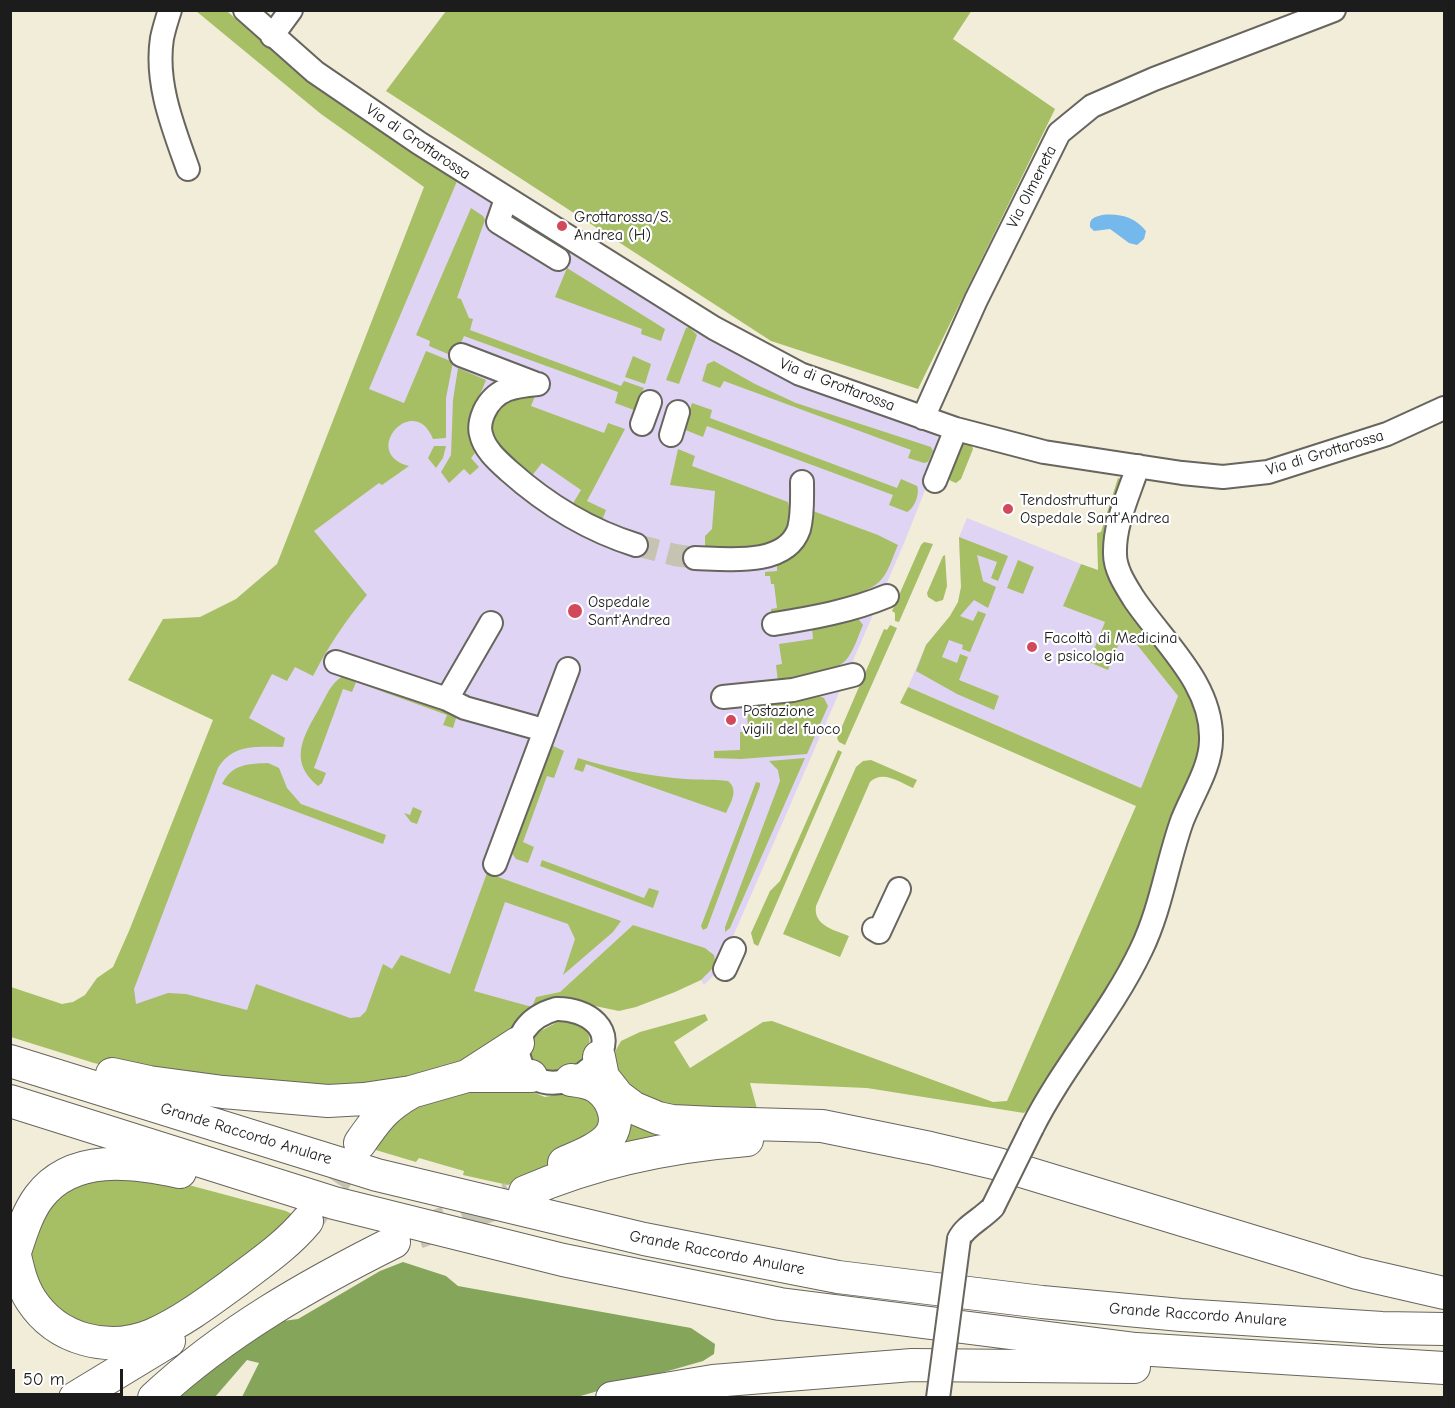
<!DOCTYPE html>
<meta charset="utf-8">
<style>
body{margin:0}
#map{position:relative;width:1455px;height:1408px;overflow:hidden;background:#f1edd9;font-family:"Comic Neue",sans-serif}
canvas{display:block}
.frame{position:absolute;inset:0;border:12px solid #1c1c1c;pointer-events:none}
.scale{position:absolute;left:12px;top:1369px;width:111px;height:27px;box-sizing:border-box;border:3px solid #1c1c1c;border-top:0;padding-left:8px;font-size:18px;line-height:21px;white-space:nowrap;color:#1c1c1c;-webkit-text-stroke:4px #fff;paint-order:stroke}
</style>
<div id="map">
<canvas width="1455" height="1408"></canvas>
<div class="frame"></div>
<div class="scale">50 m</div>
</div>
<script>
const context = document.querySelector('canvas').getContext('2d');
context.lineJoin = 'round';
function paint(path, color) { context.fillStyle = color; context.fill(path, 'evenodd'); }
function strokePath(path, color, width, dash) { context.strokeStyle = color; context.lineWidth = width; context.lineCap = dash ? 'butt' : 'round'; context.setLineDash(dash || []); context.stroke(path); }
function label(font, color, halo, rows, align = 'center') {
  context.font = font + ' "Comic Neue",sans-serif'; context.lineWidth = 4.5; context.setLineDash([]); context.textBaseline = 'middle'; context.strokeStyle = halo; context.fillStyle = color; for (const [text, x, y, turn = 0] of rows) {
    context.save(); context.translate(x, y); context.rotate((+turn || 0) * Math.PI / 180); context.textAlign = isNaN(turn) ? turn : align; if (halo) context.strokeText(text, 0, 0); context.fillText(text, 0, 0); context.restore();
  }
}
const built = new Path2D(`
 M458,179l309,190 30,15 139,46 4,22 -35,89 -187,430 -14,14 -3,-5 12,-12 2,-8 -5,-9 -77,-26 -73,67 -24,5 -4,10 -96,52 -337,-40z
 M967,518l114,46 -17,41 41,17 18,12 7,2 48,60 -37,92 -233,-101 18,-42 24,-29 8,-14 3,-15 -2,-50z`);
const green = new Path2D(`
 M972,10l-19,29 102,70 -137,280 -147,-48 -385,-250 60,-80z
 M196,11h31c70,65 151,115 231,168l-89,210 35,14 22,-52 27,11 -7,36v40l-13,1c-19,-48 -74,14 -24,27l-27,19 -3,-2 -65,48 53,64c-22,26 -39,52 -54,81l-18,-9 -8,14 -15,-7 -23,44 36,20 -2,9c-25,0 -50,-4 -65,21l-84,221 2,15 32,-11 18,1 61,16 9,-26 94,34 10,-1 6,-6 17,-47 9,5 9,-14 49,19 37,-101 134,48 -8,11 -50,43 12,-36 -7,-15 -63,-22 -31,89 58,16 4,-10 24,-5 73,-67 72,23 9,7 1,5 -2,8 -12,12 -26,12 -39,15 -17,4 -24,-5 -27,-8 -20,4 -38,33 -35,25 -115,31 -229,-20 -37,-8 -83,-26v-50l51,17 11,-2 12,-7 12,-17 16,-11 16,-36 84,-211 -85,-40 35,-61 37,-2 36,-18 41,-35 147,-377 -103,-73z
 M471,208l12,8 2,4 -28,78 4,1 8,19 4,1 -3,11 151,56 3,-5 20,7 -10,22 -19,-7 3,-11 -154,-56 -9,21 -26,-11 1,-5 -14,-6z
 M567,268l98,61 -4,12 -20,-7 1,-5 -87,-32z
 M689,327l8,8 -18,49 -13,-4 20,-52z
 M633,356l18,8 -6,20 -20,-7z
 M714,361l41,23 41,19 135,44 2,4 -5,11 -4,1 -16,-5 3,-8 -187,-69 -4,7 -18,-7 5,-17z
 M458,368l28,12c-11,31 -28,36 -11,73l-4,5 8,9 -9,8 -6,-6 -15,14 -8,-11 10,-17 2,-55z
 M526,394l9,2 -4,10 73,27 4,-10 17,6 -38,72 19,9 -5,13 -29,-18 9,-15 -39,-27 -11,14 -37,-34 -4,-22 12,-20z
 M692,403l20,7 -2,8 187,70 4,-9 16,7c3,7 -2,22 -10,26l-18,-7 4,-10 -186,-69 -4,11 -20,-8z
 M962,442l10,4 1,3 -12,30 -5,4 -5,-2 -3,-3z
 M434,446h12l-3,12 -7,10 -8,-10z
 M678,449l17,7 -3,10 96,36c13,51 -50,47 -83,45v-11l7,-7 3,-38 -45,-6z
 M1118,478l4,1 -14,74 77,119 22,77 -72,202 -92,143 -19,19 -157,-25 -117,-5 9,33 -92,-6 -50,-28 -5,-25 9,-16 19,-9 65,-18 3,6 -34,22 16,26 73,-46 9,-1 221,81 14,-1 129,-295 -236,-103 8,-16 233,101 37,-92 -48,-60 -7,-2 -15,36 -19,-8 16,-40 -42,-16 18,-42 17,6 -1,-37 4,-1z
 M813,511l65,24 20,10c-5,11 -10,29 -19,37 -17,17 -84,27 -108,32v-5l6,-1 -3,-24h-3l-1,-8h-5v-4l12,-1v-7c26,-9 27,-30 36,-53z
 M959,537l49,19 -10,25 -7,-3 6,-16 -20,-7 6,26 13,6 -8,21 -14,-8 -14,16 13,5 5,-10 8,3 -16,38 -8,-3 1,-4 -14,-5 -7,17 15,6 3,-9 8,3 -9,23 40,16 -5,14 -37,-16 -41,-23 10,-26 24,-29 8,-14 3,-15z
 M924,542l9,2 -34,78 -4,-1v-8l-3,-2 29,-66z
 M945,555l2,31 -4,14 -7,2 -8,-5 -1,-4 16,-37z
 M1018,560l16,7 -11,27 -16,-6z
 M857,617l6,8c-5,11 -9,26 -17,35 -13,14 -49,18 -68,22l-2,-17 6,-1 -3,-20 34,-5 -1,-11z
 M890,625l7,3 -52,117 -6,-3 -2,-4 47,-109 3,1z
 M346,675l111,40 -4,13 -10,-3 4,-10 -91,-33 -4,10 -9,-3 -29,79 12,5 -4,10 -4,3c-31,-25 -14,-51 2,-79 7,-12 12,-27 26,-32z
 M818,696l6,2 4,8 -21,48 -66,5 -27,-1v-7l26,-1v-18h8l-1,-25 33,-3z
 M549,744l15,7 -10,27 -7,-2 -24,66 11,5 -6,16 -12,-4 -5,-7z
 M838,750l4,2 -84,194 -4,-2 -3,-11 19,-42 10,-10z
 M578,758c35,11 71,18 107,21 14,1 29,0 43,2 11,9 3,21 -2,32l-140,-49 -3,8 -9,-3z
 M805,758l-75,170 -5,4v-5l55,-146 -2,-11 -9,-9z
 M871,760l46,20 -4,8c-14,-6 -30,-18 -43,-6l-54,124c-3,20 19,24 33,30l-9,21 -57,-23 73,-167 7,-6z
 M268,763l11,5 8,20 14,16 85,31 -3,9 -161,-60c10,-20 25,-20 46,-21z
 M756,782l4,1v3l-53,142 -4,2 -2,-4z
 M413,807l9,4 -5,13 -6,-2 -7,-9 6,2z
 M542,860l102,38 5,-10 10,3 -6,17 -113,-42z
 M563,1019c4,1 11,1 14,3 15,6 16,26 6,37 -6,7 -17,11 -25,15l-24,-7 -7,-20 8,-13z
 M512,1084l33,13 30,-6 34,18 -16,33 -85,43 -45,-10 1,-4 -45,-13 -3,4 -47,-14 38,-38 59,-20z
 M622,1117l79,15 -92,16z
 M140,1172l146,39 6,3 -16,22 -104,74 -37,17 -27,4 -35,-9 -31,-28 -13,-32 5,-39 42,-44z`);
const forest = new Path2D(`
 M403,1262l43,14 12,10 233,42 24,16 -1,10 -11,7 -126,36h-335l17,-34 -12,-3 -32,37 -43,1 104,-76 22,-3 82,-48z`);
const water = new Path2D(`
 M1102,215c17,-2 33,2 44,16l-2,8 -7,6 -8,-2 -19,-14 -16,2 -4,-4c-1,-9 5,-10 12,-12z`);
const minorTunnel = new Path2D(`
 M636,545l39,10 20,3`);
const highwayTunnel = new Path2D(`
 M307,1221l52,-77
 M417,1233l94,-35`);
const minor = new Path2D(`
 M170,10c-3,9 -6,19 -8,28 -7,45 11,89 26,131
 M245,10l70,62 104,71 295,185 86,46 156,55 88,23 138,21 41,4 45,-5 119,-38 57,-26
 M272,36l19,-26
 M506,199l-8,23 60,37
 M461,355l73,28
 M538,384c-23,2 -43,4 -54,28 -3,7 -5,15 -3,22 3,15 17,27 28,37 37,33 79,59 127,74
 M923,418l53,-118 83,-167 33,-27 62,-27 180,-69
 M642,424l8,-22
 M671,435l7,-23
 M935,481l21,-52
 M695,558c32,1 91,9 104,-29 4,-15 3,-32 3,-47
 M774,624c38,-6 77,-13 113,-28
 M336,662l111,37 18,9 68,19
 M723,697l70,-7 60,-15
 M447,699l44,-76
 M495,864l73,-195
 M874,929l5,3 20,-43
 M725,969l9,-20
 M556,1009c30,-1 64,21 39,54 -6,8 -16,14 -26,17 -55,17 -74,-54 -13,-71z
 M1032,1128c31,-62 79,-115 109,-178 20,-41 26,-87 41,-129 10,-26 29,-54 29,-81 2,-56 -48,-98 -77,-141 -8,-13 -19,-29 -19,-45 -1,-30 14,-60 23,-88
 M959,1239c6,-13 23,-20 34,-32`);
const highway = new Path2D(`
 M599,1057l4,20 15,19 16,12 24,10 14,3 42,2 108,3 108,22 68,16 359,109 87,20
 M10,1061l367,114 267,64 194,38 204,25 139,13 201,13 62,1
 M112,1074l37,8 74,10 105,9 36,-2 47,-7 56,-16h64
 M467,1076l51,-33
 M10,1101l324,102 229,57 217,44 356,45 308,19
 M360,1143c16,-23 25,-36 50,-50
 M564,1163c13,-6 30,-12 41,-22 18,-15 9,-41 -7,-53 -8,-6 -18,-7 -27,-8
 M525,1192c69,-30 147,-46 222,-52
 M10,1234c6,22 8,46 21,66 26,40 77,53 121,35 30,-13 59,-35 85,-54 25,-19 50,-36 70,-60
 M15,1252c6,-18 12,-39 24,-55 33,-44 94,-35 141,-25
 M75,1398l94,-57
 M154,1398c71,-66 154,-113 240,-156
 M612,1398l101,-17 199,-16 222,2`);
const minorBridge = new Path2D(`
 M993,1207l39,-79
 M938,1398l21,-159`);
const markers = [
 [562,226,6,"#d1495b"],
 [1008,509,6,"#d1495b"],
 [575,611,8,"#d1495b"],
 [1032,647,6,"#d1495b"],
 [731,720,6,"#d1495b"]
];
const streetNames = [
 ["Via di Grottarossa",418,142,34],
 ["Via Olmeneta",1032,187,-63],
 ["Via di Grottarossa",837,385,21],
 ["Via di Grottarossa",1325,453,-17],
 ["Grande Raccordo Anulare",246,1134,17],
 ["Grande Raccordo Anulare",717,1253,11],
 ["Grande Raccordo Anulare",1198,1315,4]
];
const poiNames = [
 ["Grottarossa/S.",574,217],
 ["Andrea (H)",574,235],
 ["Tendostruttura",1020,500],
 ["Ospedale Sant'Andrea",1020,518],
 ["Ospedale",588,602],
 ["Sant'Andrea",588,620],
 ["Facoltà di Medicina",1044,638],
 ["e psicologia",1044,656],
 ["Postazione",743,711],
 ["vigili del fuoco",743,729]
];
paint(built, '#e0d4f4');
paint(green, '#a6be64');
paint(forest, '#84a55a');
paint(water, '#75b8eb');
strokePath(minorTunnel, '#c6c3b3', 22, [22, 11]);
strokePath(highwayTunnel, '#c6c3b3', 32, [32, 16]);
strokePath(minor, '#67655e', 26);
strokePath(highway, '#67655e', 34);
strokePath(minor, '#fff', 22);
strokePath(highway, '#fff', 32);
strokePath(minorBridge, '#67655e', 26, []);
strokePath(minorBridge, '#fff', 22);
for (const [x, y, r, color] of markers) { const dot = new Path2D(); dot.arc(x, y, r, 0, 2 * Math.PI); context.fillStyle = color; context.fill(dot); strokePath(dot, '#fff', 2); }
label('16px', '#1c1c1c', '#fff', streetNames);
label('16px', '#1c1c1c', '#fff', poiNames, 'left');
</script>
